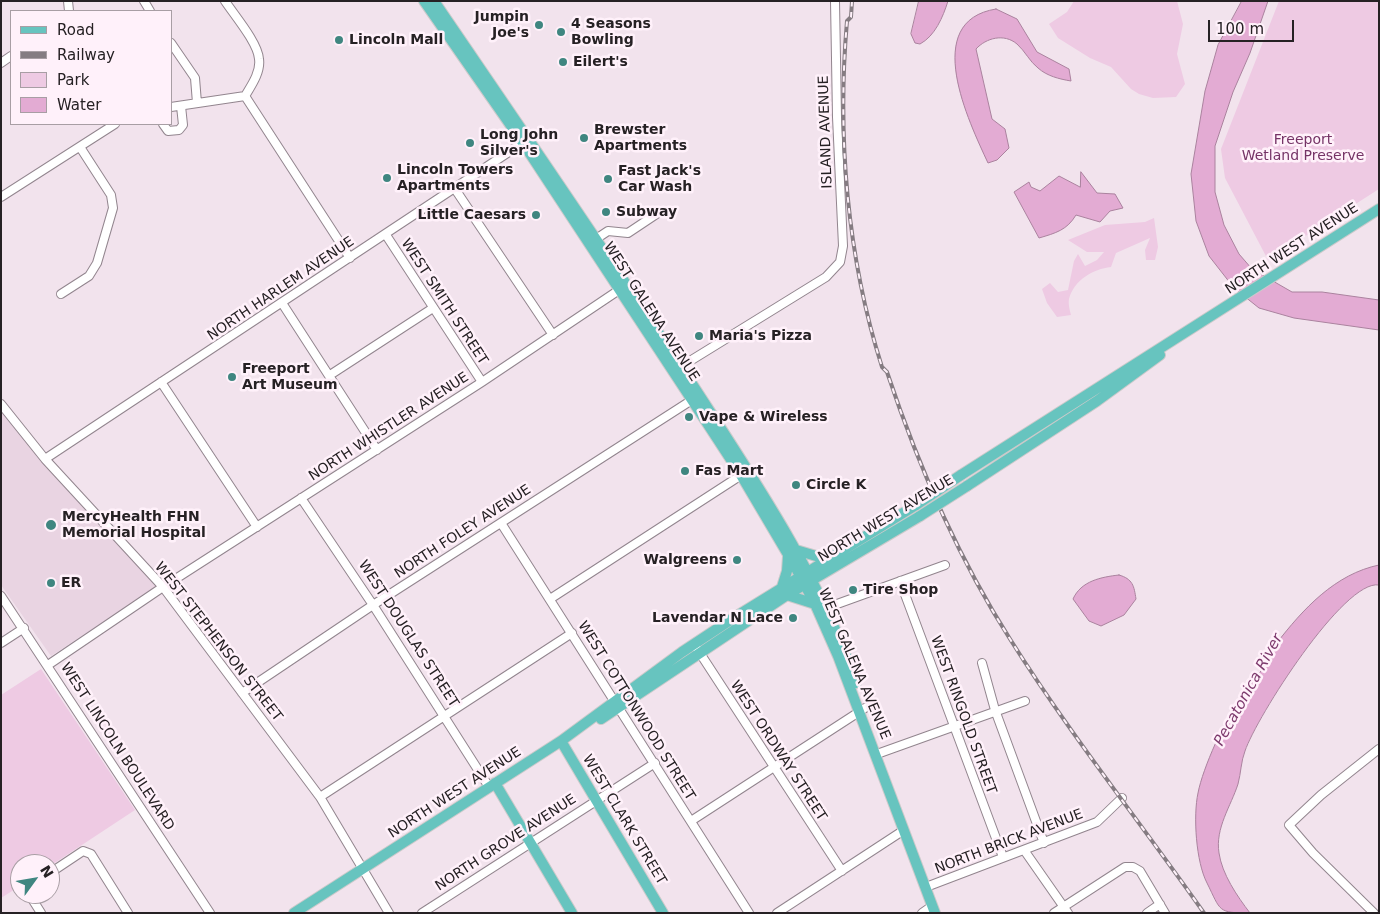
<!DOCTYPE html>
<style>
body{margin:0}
#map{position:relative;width:1380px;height:914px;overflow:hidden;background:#f2e3ed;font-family:"DejaVu Sans",sans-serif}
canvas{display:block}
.frame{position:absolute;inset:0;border:2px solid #262124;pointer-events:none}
.legend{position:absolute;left:10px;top:10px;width:162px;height:115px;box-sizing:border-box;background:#fff1fa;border:1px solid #a89ea4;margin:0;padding:6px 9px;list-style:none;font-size:15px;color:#262124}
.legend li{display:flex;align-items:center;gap:10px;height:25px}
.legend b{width:25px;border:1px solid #a89ea4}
.north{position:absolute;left:10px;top:854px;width:50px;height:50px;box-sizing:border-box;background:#fff1fa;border:1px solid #a89ea4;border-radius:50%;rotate:58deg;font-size:14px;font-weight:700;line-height:20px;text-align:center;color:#262124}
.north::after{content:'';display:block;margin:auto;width:18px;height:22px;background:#3f8680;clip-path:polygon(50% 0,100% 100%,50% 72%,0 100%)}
.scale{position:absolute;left:1208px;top:20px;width:86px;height:22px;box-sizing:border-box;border:2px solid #262124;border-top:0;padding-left:6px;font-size:15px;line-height:18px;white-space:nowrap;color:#262124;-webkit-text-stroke:4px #fff1fa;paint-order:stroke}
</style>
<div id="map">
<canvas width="1380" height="914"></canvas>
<div class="frame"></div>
<ul class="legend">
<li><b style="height:6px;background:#67c4bf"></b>Road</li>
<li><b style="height:6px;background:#857c82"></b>Railway</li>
<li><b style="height:14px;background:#eecae3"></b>Park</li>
<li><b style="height:14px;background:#e3abd3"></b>Water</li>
</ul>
<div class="north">N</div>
<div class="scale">100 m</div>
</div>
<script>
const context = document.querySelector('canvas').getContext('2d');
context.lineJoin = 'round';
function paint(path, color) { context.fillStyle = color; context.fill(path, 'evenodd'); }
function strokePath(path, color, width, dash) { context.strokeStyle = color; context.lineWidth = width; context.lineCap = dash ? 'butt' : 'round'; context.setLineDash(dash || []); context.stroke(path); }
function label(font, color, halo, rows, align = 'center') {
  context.font = font + ' "DejaVu Sans",sans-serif'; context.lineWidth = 5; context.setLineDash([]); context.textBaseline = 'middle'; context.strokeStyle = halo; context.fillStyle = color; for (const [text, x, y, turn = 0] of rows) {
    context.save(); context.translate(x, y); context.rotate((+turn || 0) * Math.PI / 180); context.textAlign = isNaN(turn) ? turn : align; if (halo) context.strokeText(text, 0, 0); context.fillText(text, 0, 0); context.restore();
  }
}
const built = new Path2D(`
 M1,411l44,54 113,121 -107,70 -50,-71z`);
const green = new Path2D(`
 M1074,1h103l6,23 -6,30 8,30 -9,13 -23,1 -14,-4 -8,-5 -20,-22 -21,-9 -32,-20 -9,-14 18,-12z
 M1279,1h100v188l-111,71 -43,-82 -4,-29z
 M1154,218l4,29 -3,13h-9l-1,-10 5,-12 -34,15 -5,14c-18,2 -37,13 -42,32 -1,5 1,12 2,16l-14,2 -10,-14 -5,-14 8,-6 8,9 10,-2 6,-29 4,-7 7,12 12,-6 7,-8h-17l-19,-12 37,-15 40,-3z
 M41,669l94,141 -85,56v-2h-30v22l-19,12v-203z`);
const water = new Path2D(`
 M919,1h29c-5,16 -13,35 -28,43l-5,-1 -4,-9z
 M1242,1h26l-18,52 -17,39 -18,54v46l9,33 15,29 13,15 40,23h30l57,8v30l-85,-12 -35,-10 -25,-20 -25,-32 -13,-35 -5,-47 14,-83 13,-46z
 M996,9l21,10 20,33 32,17 2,12c-12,-2 -24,-5 -33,-13 -8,-6 -13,-17 -21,-24 -13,-11 -31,-6 -41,5l16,70 13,10 4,19 -12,12 -9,3c-19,-41 -68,-142 8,-154z
 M1081,172l16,21 18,1 8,14 -13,3 -10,11 -24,-7c-9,15 -20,18 -37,23l-25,-46 15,-10 2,5 9,4 19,-15 21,11z
 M1379,565v20c-35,-6 -123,133 -134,166 -4,10 -4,22 -7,33 -7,22 -23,44 -19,69 3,21 18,43 31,60 -33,0 -29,-2 -43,-30 -11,-21 -14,-67 -9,-90 5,-26 27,-73 42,-96 5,-8 12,-13 17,-20 8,-11 12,-23 19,-33 27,-35 59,-70 103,-79z
 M1119,575c14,4 15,11 17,24l-12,16 -23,11 -12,-5 -16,-22c8,-18 28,-22 46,-24z`);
const minor = new Path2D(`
 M68,1l1,10
 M144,1l6,10
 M225,1c10,15 33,42 34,58 2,13 -8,27 -14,37l105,162
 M171,43l24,35 2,25
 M1,63l10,-7
 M171,107l74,-11
 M163,124l5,7 11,-1 4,-5 -2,-19
 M455,189l98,146
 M1,197l114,-73
 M386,235l96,147
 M596,239l12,-8 20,2 33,-22
 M61,294l28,-18 8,-13 16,-55 -2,-13 -31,-48
 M282,303l95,147
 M677,369l149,-92 14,-15 3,-16 -6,-129 -2,-116
 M330,375l103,-67
 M161,382l96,145
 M1,404l44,55 118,128 157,210 69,116
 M45,459l482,-319
 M301,498l72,107 116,182
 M501,523l248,390
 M900,581l103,276
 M1,596l209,317
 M550,599l196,-127
 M826,608l119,-43
 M1,643l23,-15
 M694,644l148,227
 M982,663l13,47 49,133
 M48,665l115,-78 319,-205 140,-94
 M242,693l131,-88 322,-207
 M877,754l148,-53
 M320,797l252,-164
 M691,821l174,-113
 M1024,850l44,63
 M50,873l33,-22 8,3 37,59
 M926,887l171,-65 25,-24
 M29,894l12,19
 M422,913l233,-150
 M777,913l127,-83
 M922,913l10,-7
 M1054,913l71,-46h8l7,4 25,42
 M1147,913l13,-9
 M1374,913l-61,-60 -24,-28 32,-30 58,-46`);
const major = new Path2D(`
 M424,1l99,142 169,257 49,75 52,88 22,41 23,52 97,257
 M434,1c88,129 177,258 262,389 61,94 124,187 160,293
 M961,475c139,-90 279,-176 418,-266
 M967,486l130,-85 63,-46
 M796,550l20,6h17
 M782,587l5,-16 1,-15
 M787,595l28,9
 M601,719l186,-124 133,-79
 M561,741l102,172
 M495,783l77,130
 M294,913l267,-172 121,-89 53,-35 181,-112`);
const rail = new Path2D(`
 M852,1l-1,16 -4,4c-10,115 0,236 35,346l5,5c31,93 70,184 123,267 59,94 130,183 194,274`);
const majorBridge = new Path2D(`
 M916,505l45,-30
 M920,516l47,-30`);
const markers = [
 [539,25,5,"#3f8680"],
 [561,32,5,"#3f8680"],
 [339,40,5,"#3f8680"],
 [563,62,5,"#3f8680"],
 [584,138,5,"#3f8680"],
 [470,143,5,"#3f8680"],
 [387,178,5,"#3f8680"],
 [608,179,5,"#3f8680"],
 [606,212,5,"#3f8680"],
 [536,215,5,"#3f8680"],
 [699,336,5,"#3f8680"],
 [232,377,5,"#3f8680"],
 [689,417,5,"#3f8680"],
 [685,471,5,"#3f8680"],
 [796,485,5,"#3f8680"],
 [51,525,6,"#3f8680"],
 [737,560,5,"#3f8680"],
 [51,583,5,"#3f8680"],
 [853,590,5,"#3f8680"],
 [793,618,5,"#3f8680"]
];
const poiNames = [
 ["Jumpin",529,17,"right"],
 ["Joe's",529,33,"right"],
 ["4 Seasons",571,24],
 ["Bowling",571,40],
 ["Lincoln Mall",349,40],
 ["Eilert's",573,62],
 ["Brewster",594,130],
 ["Apartments",594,146],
 ["Long John",480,135],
 ["Silver's",480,151],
 ["Lincoln Towers",397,170],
 ["Apartments",397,186],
 ["Fast Jack's",618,171],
 ["Car Wash",618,187],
 ["Subway",616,212],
 ["Little Caesars",526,215,"right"],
 ["Maria's Pizza",709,336],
 ["Freeport",242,369],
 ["Art Museum",242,385],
 ["Vape & Wireless",699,417],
 ["Fas Mart",695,471],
 ["Circle K",806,485],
 ["MercyHealth FHN",62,517],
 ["Memorial Hospital",62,533],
 ["Walgreens",727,560,"right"],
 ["ER",61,583],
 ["Tire Shop",863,590],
 ["Lavendar N Lace",783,618,"right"]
];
const streetNames = [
 ["ISLAND AVENUE",826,132,-92],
 ["NORTH WEST AVENUE",1292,249,-33],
 ["NORTH HARLEM AVENUE",281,289,-34],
 ["WEST SMITH STREET",444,302,57],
 ["WEST GALENA AVENUE",651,312,57],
 ["NORTH WHISTLER AVENUE",389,427,-33],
 ["NORTH WEST AVENUE",886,519,-31],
 ["NORTH FOLEY AVENUE",463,532,-33],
 ["WEST DOUGLAS STREET",408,634,57],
 ["WEST STEPHENSON STREET",218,642,52],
 ["WEST GALENA AVENUE",854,664,67],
 ["WEST COTTONWOOD STREET",636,711,58],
 ["WEST RINGOLD STREET",963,715,70],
 ["WEST LINCOLN BOULEVARD",117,747,57],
 ["WEST ORDWAY STREET",778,751,57],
 ["NORTH WEST AVENUE",455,793,-33],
 ["WEST CLARK STREET",624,820,59],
 ["NORTH BRICK AVENUE",1009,842,-21],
 ["NORTH GROVE AVENUE",506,843,-33]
];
const parkNames = [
 ["Freeport",1303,140],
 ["Wetland Preserve",1303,156]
];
const waterNames = [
 ["Pecatonica River",1249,690,-61]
];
paint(built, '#e9d4e2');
paint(green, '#eecae3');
paint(water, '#e3abd3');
strokePath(water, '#aa829e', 1);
strokePath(minor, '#92858e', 10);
strokePath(major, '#cbcaca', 12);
strokePath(minor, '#fff', 8);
strokePath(major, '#67c4bf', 10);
strokePath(rail, '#857c82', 4);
strokePath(rail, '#fff1fa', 2, [5.5]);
strokePath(majorBridge, '#cbcaca', 12, []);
strokePath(majorBridge, '#67c4bf', 10);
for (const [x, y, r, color] of markers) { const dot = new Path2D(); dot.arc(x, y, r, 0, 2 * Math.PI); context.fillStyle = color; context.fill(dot); strokePath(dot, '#fff1fa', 2); }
label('bold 14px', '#262124', '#fff1fa', poiNames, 'left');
label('14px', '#262124', '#fff1fa', streetNames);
label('14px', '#753366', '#fff1fa', parkNames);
label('italic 15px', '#7d3a6d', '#fff1fa', waterNames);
</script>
